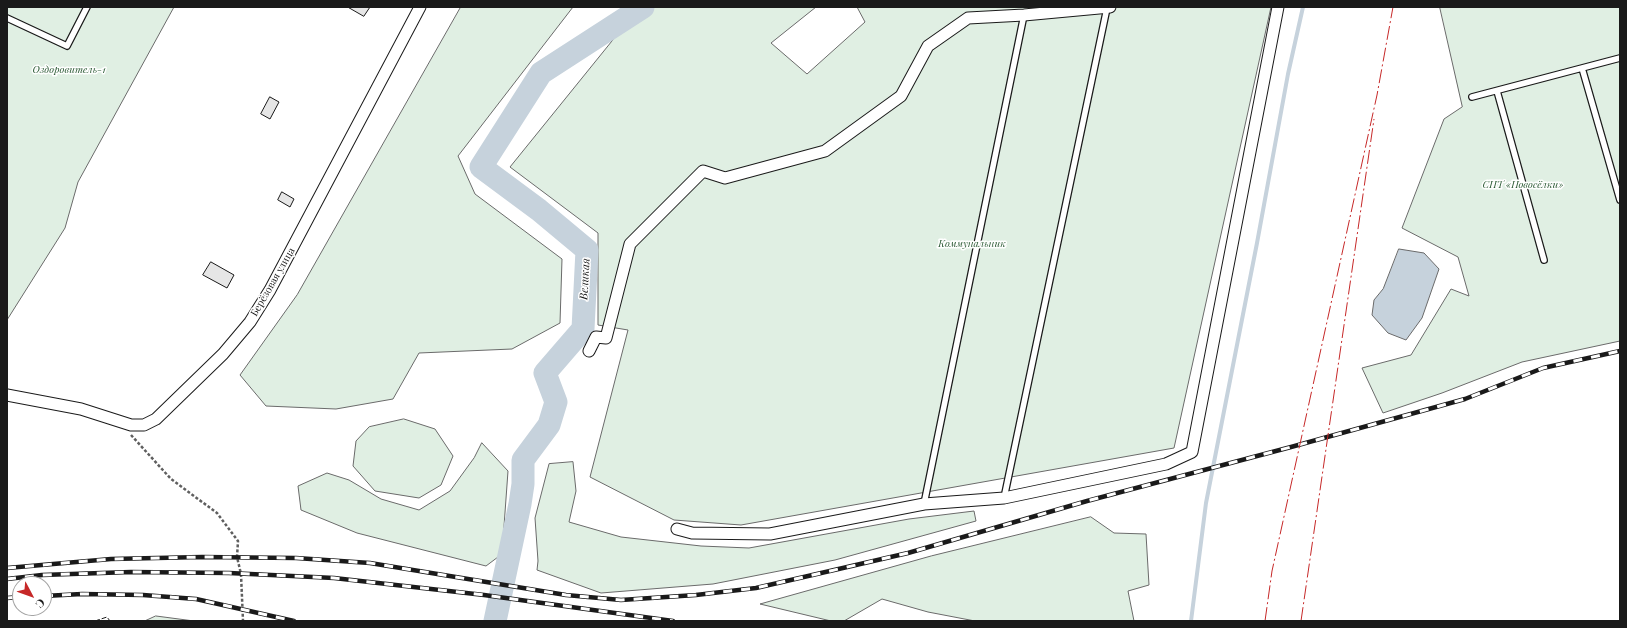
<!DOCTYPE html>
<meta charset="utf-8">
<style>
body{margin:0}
#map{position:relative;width:1627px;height:628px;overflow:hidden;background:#fff;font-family:"Playfair Display",serif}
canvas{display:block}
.frame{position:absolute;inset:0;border:8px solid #1a1a1a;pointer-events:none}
.north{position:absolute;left:12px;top:576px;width:40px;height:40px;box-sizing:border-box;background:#fff;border:1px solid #a3a3a3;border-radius:50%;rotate:131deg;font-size:11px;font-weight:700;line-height:16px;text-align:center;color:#1a1a1a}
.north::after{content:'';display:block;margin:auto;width:14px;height:18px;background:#c62828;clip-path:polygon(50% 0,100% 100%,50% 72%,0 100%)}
</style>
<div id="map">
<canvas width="1627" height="628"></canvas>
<div class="frame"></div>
<div class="north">С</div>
</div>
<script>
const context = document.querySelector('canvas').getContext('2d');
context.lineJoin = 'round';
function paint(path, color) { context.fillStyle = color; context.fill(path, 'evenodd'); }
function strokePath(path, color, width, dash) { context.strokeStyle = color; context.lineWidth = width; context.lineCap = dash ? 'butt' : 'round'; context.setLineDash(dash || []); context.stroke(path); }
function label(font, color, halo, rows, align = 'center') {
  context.font = font + ' "Playfair Display",serif'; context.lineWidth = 3; context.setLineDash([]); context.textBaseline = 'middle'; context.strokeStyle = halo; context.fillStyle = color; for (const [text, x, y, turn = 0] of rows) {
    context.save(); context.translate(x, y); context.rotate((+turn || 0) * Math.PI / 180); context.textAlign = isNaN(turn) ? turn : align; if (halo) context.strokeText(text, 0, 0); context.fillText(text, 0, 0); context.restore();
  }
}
const green = new Path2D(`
 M7,7h167l-96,175 -13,46 -58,92z
 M461,7h112l-115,149 17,38 87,65 -2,64 -48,26 -93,4 -26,46 -57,10 -70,-3 -26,-31 57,-80z
 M646,7h170l-45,36 36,31 58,-52 -8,-15h414l-97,441 -433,77 -67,-5 -84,-43 38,-147 -30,-5v-92l-88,-66 123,-152z
 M1440,7h180v334l-98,21 -80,31 -59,20 -21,-45 49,-13 40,-66 18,7 -11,-39 -56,-29 42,-109 18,-12z
 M404,419l31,10 18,27 -12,29 -22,13 -44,-7 -22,-25 3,-25 13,-14z
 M482,443l26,28 -6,83 -16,12 -129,-33 -56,-23 -3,-24 29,-13 22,7 32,19 38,11 31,-19 24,-33z
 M573,462l3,29 -7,31 52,15 80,9 48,2 160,-29 65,-8 2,10 -141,39 -122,24 -112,9 -64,-23 1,-9 -3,-43 14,-54z
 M1091,517l23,16 32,1 3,51 -21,6 6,30h-159l-47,-9 -46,-13 -38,22h-13l-71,-17 171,-48z
 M156,616l38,5h-49z`);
const water = new Path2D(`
 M1399,249l25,4 15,16 -17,49 -16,22 -18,-7 -16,-18 2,-15 9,-11z`);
const stream = new Path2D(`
 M1191,621l15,-118 51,-260 31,-169 15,-67`);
const river = new Path2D(`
 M495,621l25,-117 3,-20v-24l26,-35 7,-23 -11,-29 38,-44 4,-79 -48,-40 -58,-43 60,-94 102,-66`);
const building = new Path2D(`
 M348,7h22l-6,9z
 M270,97l9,5 -9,17 -9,-5z
 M282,192l12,7 -4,8 -12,-7z
 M211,262l23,13 -7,13 -24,-13z`);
const path = new Path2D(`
 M131,435l40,44 46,34 21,28 -1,16 4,17 2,47`);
const service = new Path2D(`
 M7,18l60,28 20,-39
 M1582,68l38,132
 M1497,91l47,169
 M1472,97l148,-39
 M1004,498l103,-490
 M924,504l100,-489`);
const minor = new Path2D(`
 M589,351l7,-14 10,1 24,-94 73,-73 22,7 100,-27 76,-55 27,-50 40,-28 56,-3 86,-8
 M7,395l74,14 50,16h13l12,-6 67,-65 27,-32 20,-32 150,-283
 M677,529l15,4 78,1 154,-30 80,-6 162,-34 26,-12 86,-445`);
const rail = new Path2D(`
 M7,568l104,-9 91,-2 94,1 74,5 196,32 55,5 75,-5 60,-7 152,-35 179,-52 204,-54 174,-48 78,-31 77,-17
 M7,579l35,-4 89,-3 98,1 105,5 150,17 189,26
 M44,596l38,-2 61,1 53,4 98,22
 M7,598l13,-1`);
const fence = new Path2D(`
 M95,621l12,-4 3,4`);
const power = new Path2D(`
 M1265,621l7,-50 105,-476 16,-88
 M1301,621l73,-502`);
const parkNames = [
 ["Оздоровитель-1",69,70],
 ["СНТ «Новосёлки»",1523,185],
 ["Коммунальник",972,244]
];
const streetNames = [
 ["Берёзовая улица",273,282,-60]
];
const waterNames = [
 ["Великая",585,279,-87]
];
paint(green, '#e0efe3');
strokePath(green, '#6a6a6a', 1);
paint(water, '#c6d2dc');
strokePath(water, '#6a6a6a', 1);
strokePath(stream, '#c6d2dc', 4);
strokePath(river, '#c6d2dc', 23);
paint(building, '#e6e6e6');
strokePath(building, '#1a1a1a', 1);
strokePath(service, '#1a1a1a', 8);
strokePath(minor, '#1a1a1a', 13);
strokePath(path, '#5f5f5f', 2.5, [3, 2]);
strokePath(service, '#fff', 5.5);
strokePath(minor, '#fff', 11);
strokePath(rail, '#1a1a1a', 4.5);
strokePath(rail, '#fff', 3, [9]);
strokePath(fence, '#1a1a1a', 1, [5, 2]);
strokePath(power, '#c62828', 1, [14, 3, 2, 3]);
label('italic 10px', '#2b5a34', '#fff', parkNames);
label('10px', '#1a1a1a', '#fff', streetNames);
label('italic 11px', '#1a1a1a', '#fff', waterNames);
</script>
